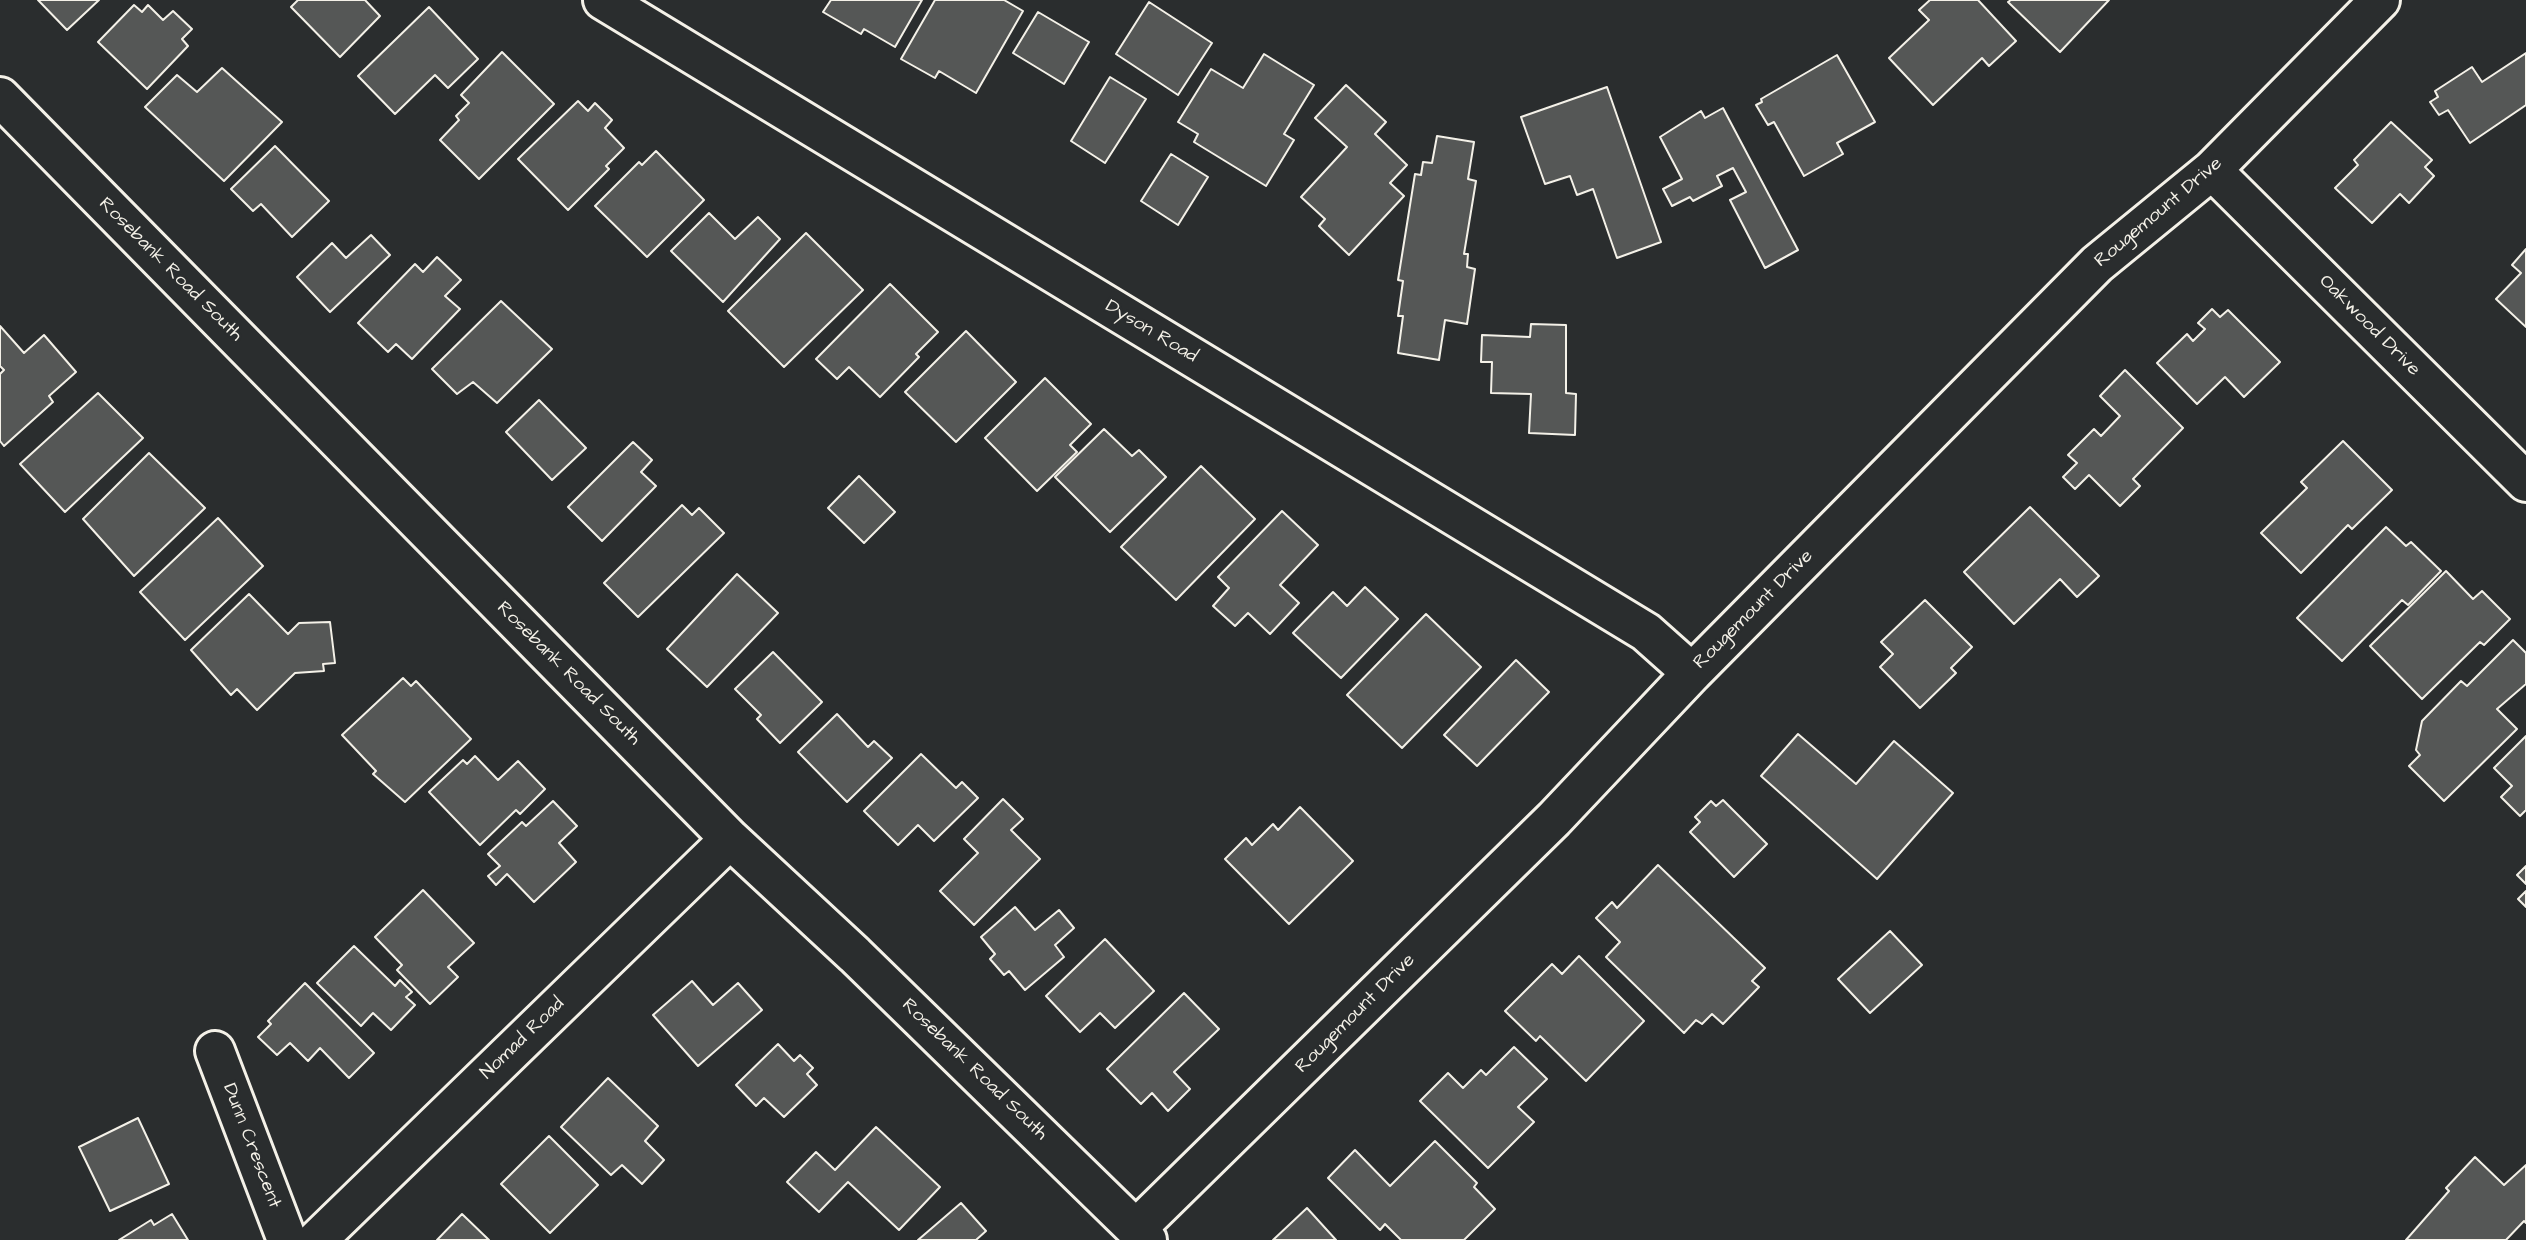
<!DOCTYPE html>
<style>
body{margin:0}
canvas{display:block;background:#2a2d2e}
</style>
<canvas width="2526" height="1240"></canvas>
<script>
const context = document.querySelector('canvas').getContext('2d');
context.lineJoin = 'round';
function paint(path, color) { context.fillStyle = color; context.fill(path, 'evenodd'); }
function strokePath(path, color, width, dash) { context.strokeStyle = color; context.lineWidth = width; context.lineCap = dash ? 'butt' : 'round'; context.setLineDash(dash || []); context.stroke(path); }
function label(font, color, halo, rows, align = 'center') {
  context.font = font + ' "Architects Daughter",sans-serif'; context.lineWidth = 5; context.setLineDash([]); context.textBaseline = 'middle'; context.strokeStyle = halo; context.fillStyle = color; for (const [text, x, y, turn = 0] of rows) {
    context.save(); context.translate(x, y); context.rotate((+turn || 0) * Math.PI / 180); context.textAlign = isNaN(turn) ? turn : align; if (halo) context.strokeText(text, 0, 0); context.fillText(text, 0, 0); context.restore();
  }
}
const building = new Path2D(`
 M38,0h61l-32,30z
 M298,0h67l15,16 -40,41 -49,-50z
 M831,0h91l-27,47 -31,-18 -3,5 -38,-22z
 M935,0h69l19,11 -47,82 -37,-22 -4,7 -34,-19z
 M1930,0h48l38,41 -27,25 -7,-8 -49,47 -44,-47 40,-38 -10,-10z
 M2011,0h98l-49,52 -52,-50z
 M1149,2l63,41 -34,52 -62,-41z
 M134,5l8,7 6,-7 15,15 10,-9 19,18 -10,10 6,7 -41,43 -49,-47z
 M429,7l49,52 -30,29 -13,-13 -40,39 -37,-38z
 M1038,12l51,30 -25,42 -51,-31z
 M502,52l52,52 -75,75 -39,-39 19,-20 -3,-4 13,-13 -8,-8z
 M2526,53v52l-56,38 -22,-33 -9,5 -9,-13 8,-5 -3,-6 37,-24 10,15z
 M1264,54l50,31 -30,49 10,6 -28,46 -72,-44 4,-8 -20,-12 33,-53 32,19z
 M1837,55l38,67 -38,21 6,11 -39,22 -30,-54 -6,3 -12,-20 6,-3 -1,-3z
 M222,68l60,54 -58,59 -79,-74 32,-32 20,17z
 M1110,77l36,22 -41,64 -34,-22z
 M1346,85l40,37 -11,12 32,31 -17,18 14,13 -55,59 -30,-29 6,-7 -24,-22 46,-50 -32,-29z
 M1607,87l54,155 -44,16 -24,-69 -16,6 -7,-19 -25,8 -24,-67z
 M578,101l10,10 7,-8 17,17 -7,8 19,20 -18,18 3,3 -41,41 -50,-51z
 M1723,108l75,142 -33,18 -35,-68 16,-8 -13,-24 -16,8 5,10 -29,15 -3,-4 -18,9 -9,-17 19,-10 -22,-42 41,-26 4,7z
 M2391,122l41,38 -7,7 9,9 -25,27 -9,-9 -28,29 -37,-35 23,-23 -4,-5z
 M1437,136l37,6 -6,37 8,2 -12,73h4l-1,13 8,2 -8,55 -22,-4 -6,40 -41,-7 5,-37h-5l5,-35 -5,-1 17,-106 6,1 2,-13 9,1z
 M275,146l54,55 -37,36 -31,-33 -8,7 -22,-22z
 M656,151l48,49 -57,57 -52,-51 44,-44 3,3z
 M1171,154l37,23 -30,48 -37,-24z
 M709,213l26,26 23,-22 22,22 -57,63 -52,-51z
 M806,233l57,57 -79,77 -56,-56z
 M371,235l19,20 -60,57 -33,-35 35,-34 14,15z
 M2526,249v78l-30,-28 25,-26 -9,-8z
 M437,257l24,23 -16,16 15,13 -48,50 -16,-15 -8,8 -30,-29 57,-59 8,8z
 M890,284l48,48 -22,22 3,3 -39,40 -31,-30 -12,12 -21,-20z
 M501,301l51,48 -55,54 -24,-21 -16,12 -25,-25z
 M2212,309l8,8 8,-7 52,52 -36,35 -19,-20 -28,27 -40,-41 30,-29 6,7 12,-12 -7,-6z
 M1531,324l35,1v68l10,1 -1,41 -46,-2 2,-39 -40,-1 1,-31h-11l1,-27 48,2z
 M0,326l24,27 20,-18 32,37 -27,24 4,6 -49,44 -4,-5v-67l4,-4 -4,-4z
 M966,331l50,51 -60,60 -51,-50z
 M2125,370l58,58 -50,51 7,7 -20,20 -31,-31 -14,14 -12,-12 14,-14 -9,-8 26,-26 7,7 19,-20 -20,-20z
 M1045,378l46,46 -21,21 7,7 -40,39 -52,-53z
 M98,393l45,45 -78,74 -45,-48z
 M539,400l47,48 -34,32 -46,-48z
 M1104,429l28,27 7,-6 27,27 -56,55 -55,-55z
 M2343,441l49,49 -40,39 -4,-4 -47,48 -40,-40 46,-45 -6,-6z
 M633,442l19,18 -11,12 15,14 -54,55 -34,-34z
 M149,453l56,55 -71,68 -51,-57z
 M1201,466l54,53 -79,81 -55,-53z
 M859,476l36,36 -31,31 -36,-35z
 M682,505l10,10 7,-7 25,25 -86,84 -34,-34z
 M2030,507l69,69 -22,21 -17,-18 -46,45 -50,-52z
 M1282,511l36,34 -38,40 19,18 -29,31 -22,-21 -13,13 -22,-20 16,-18 -11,-11z
 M218,518l45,48 -78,74 -45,-48z
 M2386,527l20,19 5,-4 30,29 -33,34 -6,-5 -60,61 -45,-43z
 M2446,571l27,28 9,-8 28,28 -26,26 -4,-3 -58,57 -52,-53z
 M737,574l41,39 -71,74 -40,-38z
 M1365,587l33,32 -57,59 -48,-45 40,-41 14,14z
 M249,594l39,40 11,-11 31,-1 5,41 -12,1 1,7 -29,2 -38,37 -20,-21 -6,6 -40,-45z
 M1925,600l47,47 -21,21 5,5 -36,35 -40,-41 13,-13 -12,-12z
 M1426,614l55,53 -79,81 -55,-53z
 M2513,640l13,13v31l-29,25 20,20 -73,72 -35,-35 11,-11 -4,-5 6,-29 39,-40 6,5z
 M773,652l49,50 -42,41 -23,-24 4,-4 -26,-26z
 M1516,660l33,32 -72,74 -33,-31z
 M403,678l8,8 5,-5 55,58 -66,63 -32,-28 3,-3 -34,-36z
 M837,714l31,33 6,-6 18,17 -45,44 -49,-50z
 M1798,734l58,50 38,-43 59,52 -76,86 -116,-103z
 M2526,736v74l-6,6 -19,-19 11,-11 -18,-18z
 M921,754l35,34 6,-6 16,16 -44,43 -16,-16 -20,20 -34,-34z
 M475,756l23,24 20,-19 27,28 -25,25 -4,-4 -36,35 -51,-53 34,-32 4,4z
 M1003,799l20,20 -12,11 29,29 -66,66 -34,-34 38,-38 -14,-14z
 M1723,800l44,44 -33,33 -44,-45 10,-10 -5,-5 16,-16 5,5z
 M553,801l24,25 -18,17 17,19 -42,40 -27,-28 -11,11 -8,-9 12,-10 -12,-12 34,-32 4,4z
 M1300,807l53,54 -64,63 -64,-65 21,-21 6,7 21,-21 5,6z
 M1658,865l107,103 -13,13 7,6 -36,37 -11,-10 -10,10 -6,-4 -12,13 -78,-76 14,-15 -24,-24 16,-16 5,6z
 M2526,866v18l-9,-9z
 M423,890l51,53 -26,24 10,10 -28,27 -33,-34 5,-5 -27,-28z
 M2526,891v16l-8,-8z
 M1015,907l20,23 24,-20 15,18 -19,17 9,12 -39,33 -16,-19 -5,4 -14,-16 5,-5 -14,-17z
 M1890,931l32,34 -52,48 -32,-34z
 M1105,939l49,52 -39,37 -15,-15 -20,19 -34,-36z
 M354,946l41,40 5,-6 12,12 -6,5 9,8 -24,25 -18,-17 -12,13 -44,-43z
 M1579,956l65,65 -58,60 -46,-45 -4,5 -31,-30 47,-47 10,10z
 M692,981l21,24 25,-22 24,27 -64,56 -45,-51z
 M305,983l69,70 -25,25 -29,-30 -12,13 -18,-18 -13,12 -19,-18 13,-13 -3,-3z
 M1184,993l35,36 -45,43 16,17 -22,22 -16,-18 -11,11 -34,-35z
 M778,1044l16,17 6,-6 13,13 -6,6 10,11 -33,32 -20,-19 -8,8 -20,-21z
 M1514,1047l33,32 -29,28 16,15 -46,46 -68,-67 28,-28 15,15 18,-18 5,5z
 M608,1078l50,48 -13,15 19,19 -22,24 -20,-19 -11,10 -50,-48z
 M138,1118l31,66 -59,27 -31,-64z
 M876,1127l64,60 -41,43 -51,-48 -29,30 -32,-30 29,-30 19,18z
 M549,1136l49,49 -48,48 -49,-49z
 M1435,1141l42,42 -3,4 21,22 -31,31h-63l-16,-16 -5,6 -52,-52 27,-28 35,36z
 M2475,1157l29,28 22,-20v58l-2,-2 -18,19h-100l43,-49 -3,-3z
 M961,1203l25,28 -10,9h-58z
 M1307,1208l29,32h-63z
 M172,1214l16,26h-69l32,-20 3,5z
 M462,1214l27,26h-52z`);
const street = new Path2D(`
 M603,0l1043,632 46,41
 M0,97l730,742 125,116 292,285
 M2212,170l314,312
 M215,1051l72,189
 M1136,1229l418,-410 138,-146 405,-409 115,-94 168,-170
 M317,1240l413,-401`);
const streetNames = [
 ["Rougemount Drive",2159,213,-40],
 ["Rosebank Road South",170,270,45],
 ["Oakwood Drive",2369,326,45],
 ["Dyson Road",1151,332,31],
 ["Rougemount Drive",1754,610,-45],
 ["Rosebank Road South",568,674,45],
 ["Rougemount Drive",1356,1014,-45],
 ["Nomad Road",523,1039,-44],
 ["Rosebank Road South",974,1070,44],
 ["Dunn Crescent",251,1146,69]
];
paint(building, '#555756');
strokePath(building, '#f4f1e8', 2);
strokePath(street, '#f4f1e8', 44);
strokePath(street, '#2a2d2e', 38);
label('19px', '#f4f1e8', '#2a2d2e', streetNames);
</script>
